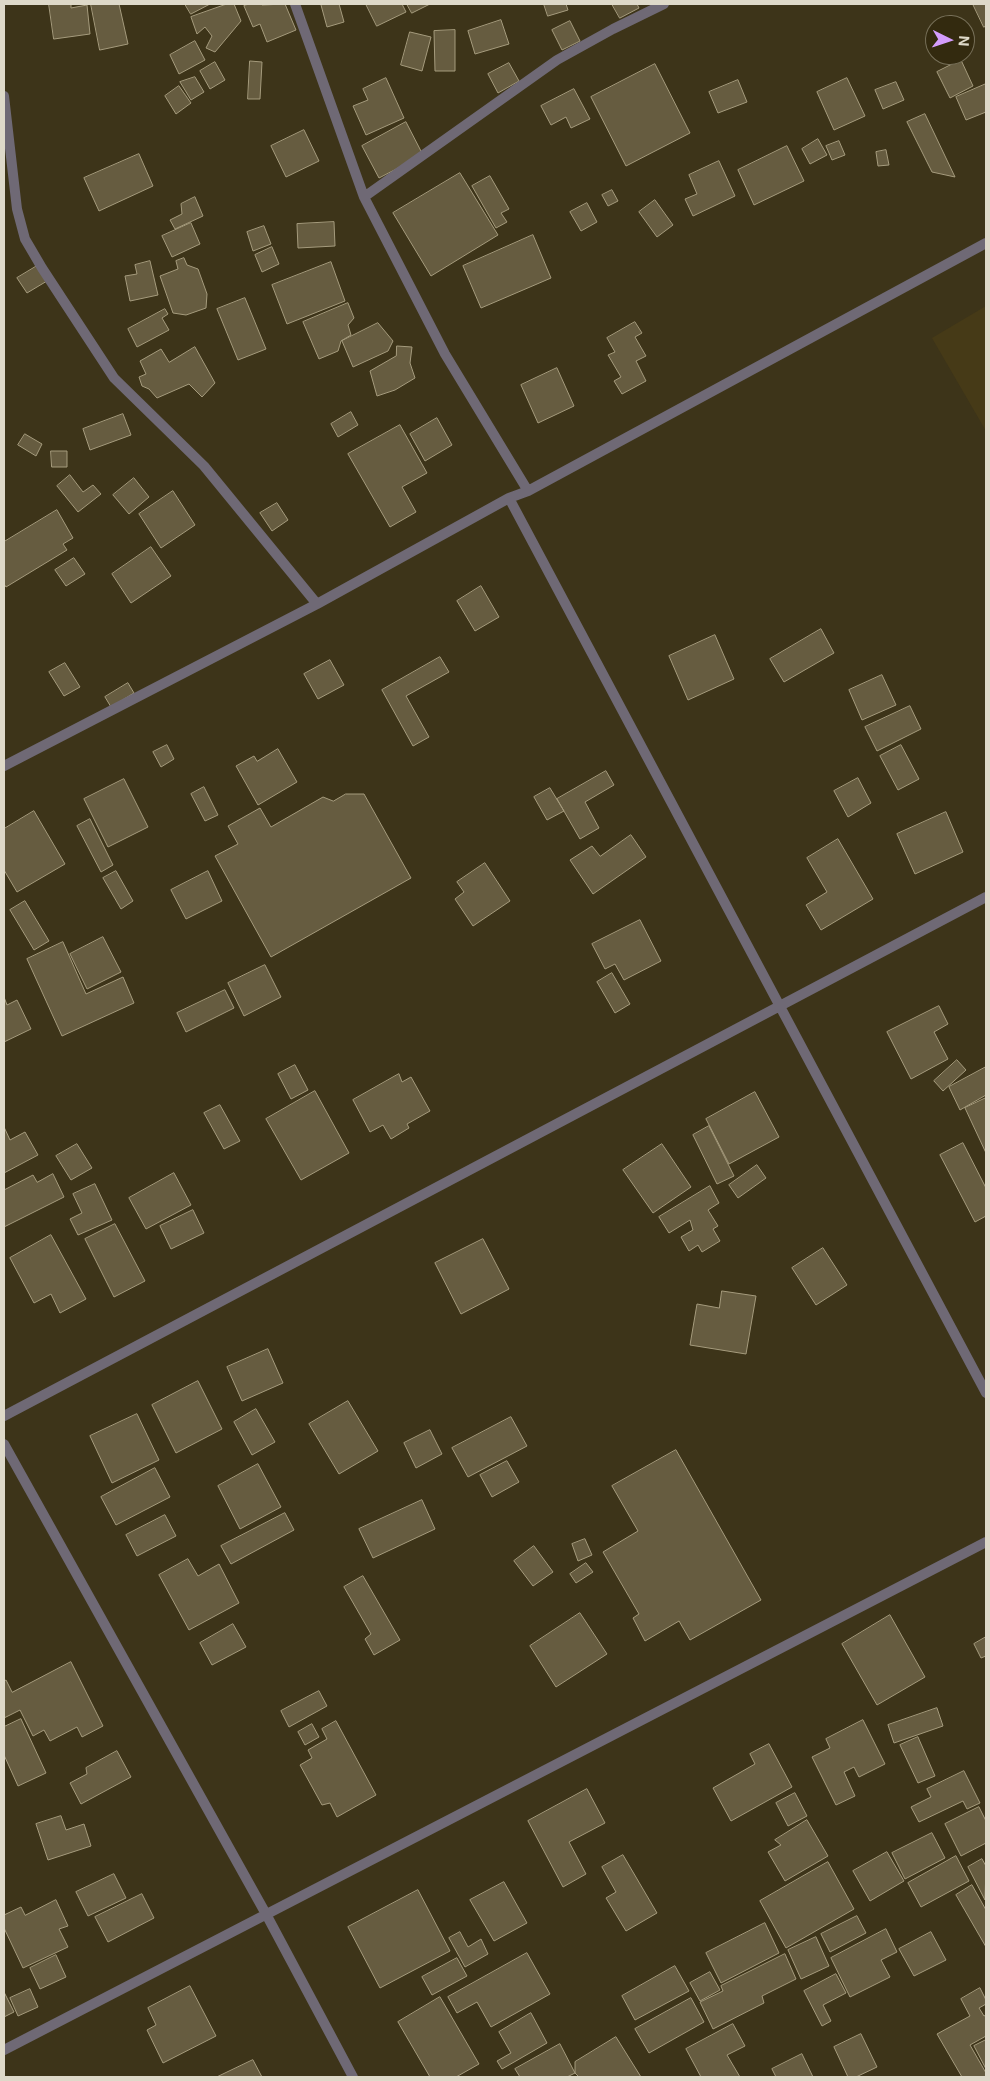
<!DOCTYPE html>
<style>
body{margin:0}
#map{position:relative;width:990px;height:2081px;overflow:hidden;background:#3d3419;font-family:Inter,sans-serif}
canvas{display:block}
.frame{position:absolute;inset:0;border:5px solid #ded9c9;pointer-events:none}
.north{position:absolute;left:925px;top:15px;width:50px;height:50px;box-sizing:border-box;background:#332a0f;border:1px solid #777059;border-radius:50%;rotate:94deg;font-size:14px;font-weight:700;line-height:20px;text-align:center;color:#ded9c9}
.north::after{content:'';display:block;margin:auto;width:18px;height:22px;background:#d49cfc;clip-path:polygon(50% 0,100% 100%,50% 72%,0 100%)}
</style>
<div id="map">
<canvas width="990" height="2081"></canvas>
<div class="frame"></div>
<div class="north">N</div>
</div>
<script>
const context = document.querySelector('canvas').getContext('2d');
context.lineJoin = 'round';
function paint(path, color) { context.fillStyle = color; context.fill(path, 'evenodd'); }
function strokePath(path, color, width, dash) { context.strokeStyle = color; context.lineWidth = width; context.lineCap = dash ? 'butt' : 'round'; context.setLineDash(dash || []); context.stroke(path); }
const built = new Path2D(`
 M986,306v125l-54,-93z`);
const building = new Path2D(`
 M49,4h22v4l16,-3 3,29 -36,5z
 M91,4h28l9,40 -28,6z
 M185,4h25l-19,10z
 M227,4h7l7,17 -26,31 -9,-4 6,-12 -7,-9 -8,7 -6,-17z
 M249,4h13v1l23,-1 11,26 -29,12 -7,-18 -7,3 -9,-21z
 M327,4h12l5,18 -17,5 -6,-22z
 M366,4h36l4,8 -29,14z
 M407,4h23l-18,9z
 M544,4h22l2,6 -20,6z
 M612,4h25l2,4 -19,10z
 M973,4h13v22l-2,1z
 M501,20l8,24 -34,10 -7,-23z
 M570,21l10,20 -18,9 -10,-20z
 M455,30v41h-20l-1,-40z
 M410,32l21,5 -9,34 -21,-6z
 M195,41l10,19 -26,14 -9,-19z
 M961,60l12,26 -23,12 -13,-26z
 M250,61l12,1 -2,37h-12z
 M215,62l10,18 -15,9 -10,-18z
 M509,63l10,18 -21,12 -10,-19z
 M655,64l35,69 -64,33 -35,-69z
 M195,77l9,15 -13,8 -11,-18z
 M386,78l18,40 -38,17 -13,-29 15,-6 -5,-11z
 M847,78l18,38 -31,14 -17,-38z
 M738,80l9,22 -29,11 -9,-21z
 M896,82l8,18 -21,9 -8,-19z
 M986,84v28l-20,8 -10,-23z
 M179,86l12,17 -15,11 -11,-18z
 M574,89l16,30 -19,9 -5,-11 -15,8 -10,-19z
 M925,114l30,63 -23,-5 -25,-50z
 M406,122l17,33 -44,23 -17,-32z
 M304,130l15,31 -33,16 -15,-31z
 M818,139l9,16 -17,9 -8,-15z
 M839,141l6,14 -13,5 -6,-14z
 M787,146l17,35 -50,24 -16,-35z
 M886,150l3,15 -11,1 -2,-14z
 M139,154l14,32 -54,25 -15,-33z
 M719,161l16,35 -42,20 -8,-17 12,-5 -8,-19z
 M460,173l38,62 -67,41 -38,-63z
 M490,176l19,33 -8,4 6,9 -11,6 -24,-42z
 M612,190l6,11 -10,5 -6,-11z
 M195,197l8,19 -28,13 -5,-9 12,-6 -1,-10z
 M655,200l18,25 -16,12 -18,-25z
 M587,203l10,19 -16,9 -11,-19z
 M334,222l1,24 -37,2 -1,-24z
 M191,223l9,21 -28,13 -10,-21z
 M264,226l7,18 -18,7 -6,-19z
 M533,235l18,43 -70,30 -18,-42z
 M272,247l7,17 -17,8 -7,-17z
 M184,258l3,7 11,4 9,25 -1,14 -20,7 -13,-2 -13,-37 18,-7 -2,-8z
 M150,261l8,34 -28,6 -5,-25 12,-2 -2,-9z
 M331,262l14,39 -58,23 -15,-39z
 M37,266l10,15 -20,12 -10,-15z
 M245,298l21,51 -28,11 -21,-51z
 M348,303l6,15 -6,7 3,10 -10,6 -3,10 -19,8 -16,-37z
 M165,309l3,5 -6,4 7,12 -32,17 -9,-18z
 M635,322l7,11 -7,4 11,19 -10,5 10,20 -24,13 -8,-13 7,-4 -13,-22 7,-3 -8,-14z
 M378,323l15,18 -5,10 -35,16 -11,-26z
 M397,346l15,1 -2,16 5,15 -20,12 -18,6 -7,-25 26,-15z
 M195,347l20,36 -13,14 -13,-13 -32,14 -8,-9 -7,-3 -3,-9 7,-3 -6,-13 21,-12 8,13z
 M557,368l17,38 -36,17 -17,-38z
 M351,412l7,13 -20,12 -7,-13z
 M123,414l8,21 -41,15 -7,-21z
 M437,418l15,27 -27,16 -15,-27z
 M400,425l27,48 -25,14 14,25 -26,15 -42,-73z
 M25,434l17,10 -6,12 -18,-11z
 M51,451h16v16h-15z
 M70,475l13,17 10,-7 8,9 -23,18 -21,-26z
 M134,478l15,19 -20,17 -16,-19z
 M173,491l22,34 -34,23 -22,-34z
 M277,503l11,17 -16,11 -12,-18z
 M57,510l16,28 -10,6 4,6 -61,37 -2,-3v-42z
 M151,547l20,29 -40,27 -19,-29z
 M74,558l11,16 -19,12 -11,-16z
 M481,586l18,31 -24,14 -18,-30z
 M821,629l13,24 -50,29 -14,-23z
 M715,635l19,44 -46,21 -19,-44z
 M440,657l9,15 -43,24 23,41 -16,9 -31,-56z
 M330,660l14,25 -26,14 -14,-25z
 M65,663l15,24 -16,9 -15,-24z
 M882,675l14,30 -34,15 -13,-30z
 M128,683l6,10 -23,14 -6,-10z
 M910,706l11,23 -44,22 -12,-24z
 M167,745l7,14 -13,8 -8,-15z
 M901,745l18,34 -21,11 -18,-34z
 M278,749l19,33 -39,23 -22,-39 18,-10 3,5z
 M606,771l8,14 -29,17 14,26 -19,11 -23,-40z
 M858,778l13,25 -23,14 -14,-26z
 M124,779l24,48 -40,20 -24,-48z
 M204,787l14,28 -13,6 -14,-27z
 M550,788l14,23 -17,9 -13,-23z
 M346,794h18l47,84 -140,79 -56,-101 23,-12 -10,-18 32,-18 11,19 52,-30 10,4z
 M34,811l31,53 -48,28 -13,-22v-41z
 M946,812l17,40 -48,22 -18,-40z
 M90,819l23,46 -12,7 -24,-46z
 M631,835l15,22 -53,37 -23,-34 22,-14 8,10z
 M838,839l35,60 -52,31 -15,-25 21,-13 -20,-34z
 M485,863l25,38 -37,25 -18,-27 9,-7 -7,-10z
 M116,871l17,30 -12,8 -18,-31z
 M208,871l14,30 -36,18 -15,-29z
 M25,901l24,40 -15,9 -24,-40z
 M640,920l21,41 -37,19 -9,-16 -10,5 -13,-25z
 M103,937l18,35 -34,17 -17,-35z
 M63,942l23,52 37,-17 11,26 -72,33 -35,-77z
 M265,965l16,32 -37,19 -16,-33z
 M612,973l18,31 -15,9 -18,-31z
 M225,990l9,18 -48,24 -9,-19z
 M4,997l3,8 10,-5 14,29 -27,13z
 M939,1006l9,18 -14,8 14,27 -37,20 -24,-47z
 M957,1060l9,10 -23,21 -9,-10z
 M295,1065l13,25 -17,9 -13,-25z
 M986,1067v28l-26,15 -11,-23z
 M399,1074l3,8 9,-5 19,34 -23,13 2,4 -18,11 -8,-14 -13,7 -17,-32z
 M315,1091l34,62 -48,27 -35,-61z
 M755,1092l24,45 -50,27 -23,-45z
 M986,1098v55l-21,-45z
 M220,1105l20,36 -16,8 -20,-36z
 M709,1126l25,50 -17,8 -24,-49z
 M4,1127l6,13 15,-8 13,23 -34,18z
 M963,1143l23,45v28l-11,6 -35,-67z
 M77,1144l15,24 -21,12 -15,-24z
 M662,1144l29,43 -38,26 -30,-43z
 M757,1165l9,13 -28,20 -9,-13z
 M174,1173l17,32 -45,24 -17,-31z
 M53,1174l11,23 -60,30v-37l29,-15 4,7z
 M95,1184l17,36 -34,15 -8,-16 12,-6 -9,-19z
 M710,1186l9,17 -11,7 10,16 -5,3 7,12 -18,11 -4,-7 -9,6 -8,-14 12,-7 -3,-10 -21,13 -10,-16z
 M193,1210l11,23 -33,16 -11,-23z
 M115,1224l30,57 -31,16 -29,-58z
 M51,1235l35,64 -26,14 -9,-19 -17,9 -24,-45z
 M483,1239l26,50 -48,25 -26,-51z
 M823,1248l24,37 -31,20 -24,-37z
 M722,1291l34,5 -10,58 -56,-9 7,-41 22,4z
 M268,1349l15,34 -41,18 -15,-34z
 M198,1381l24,48 -46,24 -24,-48z
 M348,1401l30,50 -39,23 -30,-50z
 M256,1409l19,33 -23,13 -18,-33z
 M137,1414l22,46 -47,23 -22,-47z
 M511,1417l16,29 -59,31 -16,-29z
 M430,1430l12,24 -26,14 -12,-25z
 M676,1450l85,150 -71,40 -11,-19 -34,20 -12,-23 6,-4 -36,-62 35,-21 -26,-45z
 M507,1461l12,21 -27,15 -12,-22z
 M258,1464l23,43 -41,22 -22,-43z
 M155,1468l15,29 -54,28 -15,-28z
 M422,1500l13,29 -62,29 -14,-29z
 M285,1513l9,17 -63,34 -10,-18z
 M165,1515l11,21 -39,20 -11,-21z
 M585,1539l7,16 -14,6 -6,-17z
 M534,1546l19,26 -20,14 -19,-25z
 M188,1559l10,17 21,-12 20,39 -50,27 -30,-55z
 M586,1563l7,9 -17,11 -6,-9z
 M363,1576l37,64 -26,15 -9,-16 6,-5 -27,-47z
 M580,1613l27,41 -51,33 -26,-41z
 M890,1615l35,62 -48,28 -35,-61z
 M233,1624l13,23 -34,18 -12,-22z
 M986,1637v19l-5,2 -7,-14z
 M71,1662l32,64 -21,11 -5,-10 -27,14 -6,-11 -11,6 -13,-26 -16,8v-37l2,-1 6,12z
 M319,1691l8,15 -38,21 -8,-16z
 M937,1708l6,18 -49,17 -6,-18z
 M21,1719l25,54 -28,13 -14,-31v-28z
 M863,1720l22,44 -26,13 -5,-10 -10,5 11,24 -19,9 -24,-48 18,-9 -4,-9z
 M336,1721l40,74 -39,22 -7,-14 -8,2 -22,-40 12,-7 -4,-8 19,-11 -5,-10z
 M312,1724l7,13 -14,8 -7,-13z
 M918,1737l17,39 -17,7 -18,-38z
 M769,1744l23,43 -61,34 -18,-33 42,-24 -5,-10z
 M117,1751l14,26 -50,27 -11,-21 17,-9 -1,-6z
 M964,1771l16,32 -13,6 -4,-8 -44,21 -8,-15 20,-10 -4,-8z
 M587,1789l18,34 -36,19 17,32 -23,13 -35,-66z
 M795,1793l12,23 -19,10 -12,-23z
 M979,1807l7,14v22l-25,13 -16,-32z
 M61,1816l5,14 18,-6 7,22 -43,14 -12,-36z
 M807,1820l21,36 -43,25 -17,-29 13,-7 -6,-5z
 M932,1833l13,25 -40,21 -13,-26z
 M887,1852l17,29 -34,20 -17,-30z
 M623,1855l34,58 -31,18 -20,-33 10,-6 -14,-25z
 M956,1856l13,25 -48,26 -13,-24z
 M982,1859l4,7 -1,34 -17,-33z
 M828,1862l26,47 -68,39 -26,-47z
 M114,1874l12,24 -38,18 -12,-24z
 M504,1882l23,41 -33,18 -24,-41z
 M972,1885l14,25v37l-30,-52z
 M418,1890l32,61 -70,37 -32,-61z
 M142,1894l12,24 -46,24 -13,-25z
 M56,1900l12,26 -9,3 9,18 -45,21 -19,-40v-13l17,-8 4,8z
 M857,1916l9,17 -36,19 -9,-18z
 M765,1923l14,30 -58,30 -15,-30z
 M886,1929l11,23 -16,8 9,17 -40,20 -19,-39z
 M460,1932l8,15 13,-8 7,15 -23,13 -16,-29z
 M931,1932l15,28 -32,16 -15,-27z
 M816,1937l13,29 -28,13 -13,-29z
 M527,1953l23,41 -59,33 -14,-25 -20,11 -9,-16z
 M785,1954l11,25 -34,17 2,7 -51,26 -13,-27 23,-11 -2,-5z
 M56,1955l10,22 -26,12 -10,-21z
 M457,1958l10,18 -35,19 -10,-18z
 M675,1966l14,25 -54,29 -13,-24z
 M710,1972l10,18 -20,11 -10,-18z
 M836,1974l10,19 -23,12 8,16 -9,5 -18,-35z
 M190,1986l26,50 -53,27 -16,-33 9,-5 -8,-17z
 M980,1988l6,12v4l-7,4 5,8 2,-1v21l-16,9 16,28v4h-24l-25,-43 33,-18 -9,-17z
 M30,1989l8,18 -20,9 -8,-18z
 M4,1992l10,20 -10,5z
 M440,1997l39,67 -23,13h-26l-32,-55z
 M691,1998l13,24 -55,31 -14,-24z
 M531,2013l16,30 -45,26 -5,-8 14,-8 -12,-21z
 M733,2024l12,22 -18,9 13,22h-39l-15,-28z
 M861,2034l16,33 -21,10h-8l-14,-30z
 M616,2037l25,40h-62l-4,-4v-11z
 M986,2040v29l-12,-23z
 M560,2044l15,29 -8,4h-47l-5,-8z
 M802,2054l11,23h-37l-4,-8z
 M253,2060l9,17h-45z`);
const street = new Path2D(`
 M295,4l69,193 81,157 83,137
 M4,96l13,113 8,30 17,29 72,110 90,88 113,138
 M364,197l193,-137 56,-31 51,-25
 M509,498l477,895
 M4,766l313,-162 192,-106 19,-7 458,-248
 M4,1416l982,-519
 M4,1444l262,470 87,163
 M4,2050l982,-508`);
paint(built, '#463a17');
paint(building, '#665c40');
strokePath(building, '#a59b7d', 1);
strokePath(street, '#6f6975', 10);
</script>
